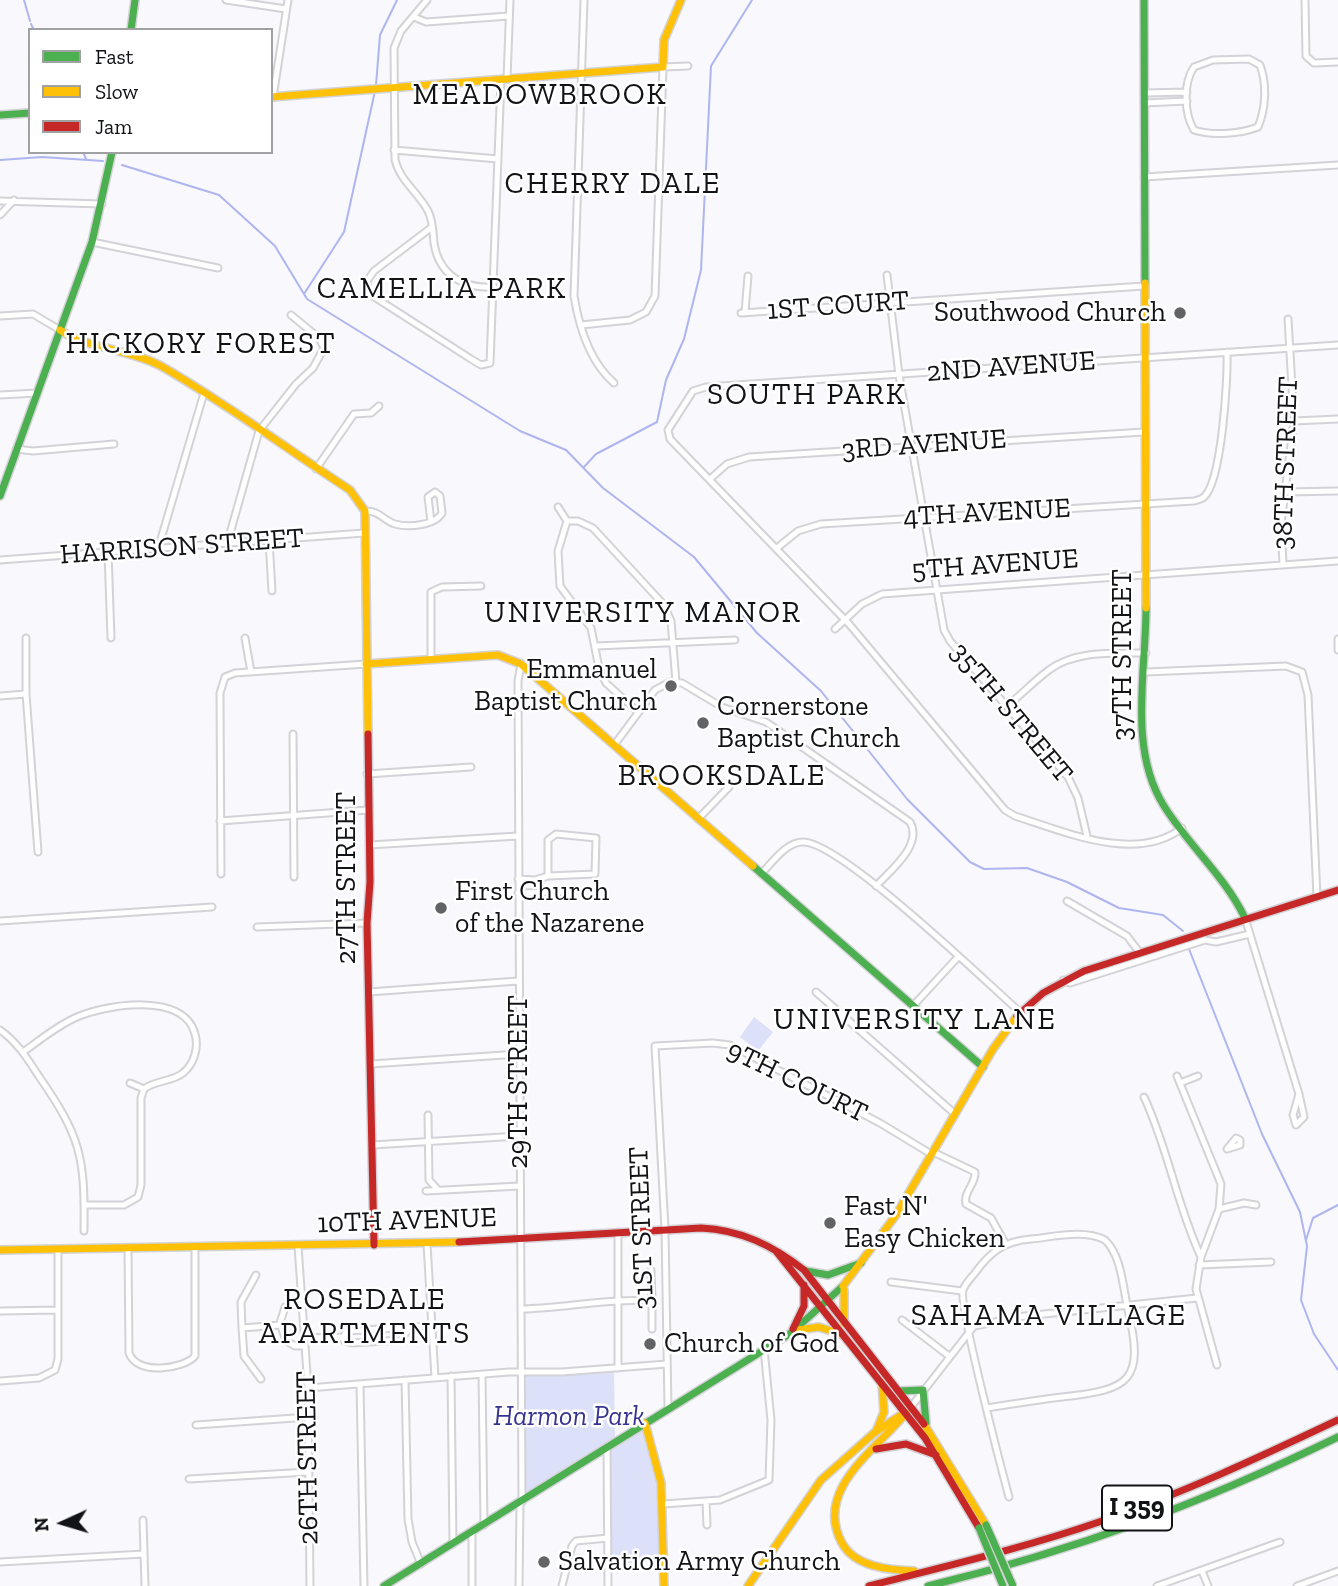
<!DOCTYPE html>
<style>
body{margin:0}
#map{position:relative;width:1338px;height:1586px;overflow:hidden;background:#f8f8fd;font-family:"Zilla Slab",serif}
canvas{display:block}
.legend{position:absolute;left:28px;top:28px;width:245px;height:126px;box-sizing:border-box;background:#fff;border:2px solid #a0a1a2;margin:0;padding:9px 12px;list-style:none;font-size:21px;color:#121316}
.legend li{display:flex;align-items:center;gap:14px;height:35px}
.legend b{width:35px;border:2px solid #a0a1a2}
.north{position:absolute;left:28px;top:1488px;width:70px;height:70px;-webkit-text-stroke:5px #fff;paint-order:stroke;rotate:266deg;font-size:19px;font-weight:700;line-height:28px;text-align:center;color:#121316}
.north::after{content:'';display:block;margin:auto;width:24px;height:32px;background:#121316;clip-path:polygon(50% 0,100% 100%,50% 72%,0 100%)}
</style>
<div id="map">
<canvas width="1338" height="1586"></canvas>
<ul class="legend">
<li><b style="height:9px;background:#4caf50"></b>Fast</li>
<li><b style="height:9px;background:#ffc107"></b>Slow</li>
<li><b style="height:9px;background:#c62828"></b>Jam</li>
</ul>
<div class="north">N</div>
</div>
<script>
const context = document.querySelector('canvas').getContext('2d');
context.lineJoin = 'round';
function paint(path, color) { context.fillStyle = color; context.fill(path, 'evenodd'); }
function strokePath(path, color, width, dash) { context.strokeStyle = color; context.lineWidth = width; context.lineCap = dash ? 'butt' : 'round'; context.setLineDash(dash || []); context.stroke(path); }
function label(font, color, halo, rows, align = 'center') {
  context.font = font + ' "Zilla Slab",serif'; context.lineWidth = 5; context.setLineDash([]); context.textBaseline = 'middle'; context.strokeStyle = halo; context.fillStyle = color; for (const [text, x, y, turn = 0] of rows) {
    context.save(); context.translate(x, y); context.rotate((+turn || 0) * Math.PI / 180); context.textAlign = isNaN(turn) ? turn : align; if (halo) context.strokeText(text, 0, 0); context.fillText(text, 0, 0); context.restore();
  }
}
const green = new Path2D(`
 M754,1017l19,15 -15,19 -18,-14z
 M614,1369l1,73 30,-19 13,33 6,96 -56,18 -1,-122 -85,54 -1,-129z`);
const stream = new Path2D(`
 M24,0l6,21
 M31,24l3,6
 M376,85l4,-50 17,-35
 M83,152l3,7
 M0,160l42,-3 61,4
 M122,165l97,30 56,51 32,53 213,132 46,19 37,38 91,69 63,76 64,58 86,108 63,63 14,7 43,-1 40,14 52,26 44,7 20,16
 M304,294l40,-62 31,-141
 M584,467l12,-13 61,-32 9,-42 18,-41 17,-69 10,-204 41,-66
 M1189,949l73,185 38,78 7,34 -6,54 13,34 24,36
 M1306,1240l7,-22 25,-13`);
const street = new Path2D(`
 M226,0l60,9
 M427,0l-26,31 -7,17 1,112c5,21 24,33 33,51 5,9 5,22 6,32 5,32 29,46 60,44
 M584,0l-10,296c5,31 16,66 40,87
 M1305,0l1,56 8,7 24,-1
 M414,17l12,5 83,-6
 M1249,59l11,6c7,19 6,43 -2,62 -18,7 -46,9 -64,3 -10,-16 -11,-47 0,-63l19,-7z
 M507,79l3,-79
 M1144,93l43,-1
 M273,97l15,-97
 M1144,103l43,-2
 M394,150l104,9
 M1144,177l194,-12
 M0,201l102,3
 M0,215l14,-15
 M432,227l-58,44 -7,10 1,12 103,66 10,6 9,-2
 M92,242l126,26
 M887,275l12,100 45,255 6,11 118,136 10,21 9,38
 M745,312l3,-36
 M741,313l403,-27
 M0,316l33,-2 27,16
 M581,325l49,-5 16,-8 9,-16 8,-229 25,-1
 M490,363l11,-283
 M0,395l37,-2
 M1294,421l44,-2
 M16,449l17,2 81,-7
 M316,469l38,-55 17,-1 8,-7
 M710,479l17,-15 22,-7 395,-25
 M1286,492l52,-1
 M558,507l9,14
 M365,511c14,-1 19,10 30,13 14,4 41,1 47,-11l-2,-17 -5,-4 -7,5 3,25
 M269,540l3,51
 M227,544l32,-113 37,-47 17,-16 11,-20 -5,-10 -28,-23
 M777,548l21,-17 23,-7 373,-23c4,-1 8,-2 10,-4 18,-16 24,-120 23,-145
 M158,549l46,-156
 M108,552l3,86
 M0,560l364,-27
 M1283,565l-2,-42 13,-102 -6,-102
 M835,629l27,-25 20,-10 456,-33
 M26,638v56l12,158
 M245,638l6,34
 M1338,639v11
 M596,646l139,-6
 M431,660v-68l11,-5 39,-1
 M521,664l-3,17 4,821
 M1146,672l140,-6 16,6 6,23 9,202
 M0,696l26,-2
 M1007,706c14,-11 27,-25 42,-36 26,-20 66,-17 97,-17
 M638,712l-32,-29 -7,-15 -8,-40 -31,-42 -2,-35 9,-30h11l15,7 71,77 7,16 5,61
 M293,734l1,143
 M615,744l40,-54 15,-8 12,1 40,24 44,15 144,100c13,23 -19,48 -34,64
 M367,774l104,-7
 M698,819l31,-32
 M220,821l148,-11
 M1182,828c-46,36 -119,3 -167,-12l-10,-6 -156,-186 -179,-185 -2,-9 25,-39 13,-4 632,-42
 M556,834l40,4 -1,36 -47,2v-36z
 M369,845l149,-9
 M221,874l-1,-181 5,-16 10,-4 131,-9
 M761,874c11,-11 24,-31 41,-32 36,-3 184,140 218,170
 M518,879l17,1 13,-4
 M518,893l46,-1
 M1067,901l60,35 13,17
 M1245,918l54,176
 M0,921l212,-14
 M257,927l110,-4
 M1063,980l7,3 135,-43 11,2 34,-8
 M369,992l149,-11
 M816,992l139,122
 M912,1007l46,-50
 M0,1030c17,12 27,28 38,45 43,62 47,81 46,156
 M23,1052c17,-12 35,-27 54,-35 31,-13 107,-25 118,17 4,14 -1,30 -12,39 -11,9 -28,7 -39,16l-3,9v87l-3,12 -14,8h-39
 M371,1064l148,-10
 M1177,1076l44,108 -2,25 -18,48 -5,32 21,76
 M130,1083l14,6
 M1180,1083l18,-7
 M1299,1094l5,23 -8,8 -3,-10z
 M1144,1097c24,51 33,109 57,160
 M428,1115l1,65 9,10
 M1236,1138l4,2v5l-13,4z
 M372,1145l147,-9
 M933,1152l42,20c1,12 -12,20 -9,32l25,14 14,25
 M426,1191l93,-5
 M1219,1209l25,-6 12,2
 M427,1244l8,134
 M298,1246l10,142 2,198
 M128,1249l1,104c8,23 55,16 66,3v-109
 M1199,1265l72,-3
 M651,1270l1,31
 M256,1275l-15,27 1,26 2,28 17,23
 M891,1282l71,9
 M302,1303l-17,4 -5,16 6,18 9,5h10
 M521,1309c45,-1 87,-11 131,-8v28
 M0,1311l57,-1
 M902,1320l47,36
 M242,1328l38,-3
 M343,1337l1,4 8,2 49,-3 9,-13
 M304,1338l39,-1 4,-6 84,-5
 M618,1368v-136
 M482,1374l2,151
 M451,1376l2,168
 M405,1380l3,139 4,23 9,22
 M0,1381l39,-3 16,-8 3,-11v-110
 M360,1384l4,202
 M308,1388l201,-16h53l105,-8
 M911,1407l63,-81 51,-10 172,-18
 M987,1408c25,-4 50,-8 75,-11 68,-7 83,-16 66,-87 -5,-21 -6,-54 -23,-70 -21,-11 -52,-3 -74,-1 -26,2 -40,12 -56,34 -4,5 -10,11 -12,17 -5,13 39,181 46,207
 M668,1409l-3,-180 -10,-183 58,-3 17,2 150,78 51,31
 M196,1425l113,-8
 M607,1447l1,139
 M189,1479l119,-7
 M706,1502l1,23
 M663,1504l57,-4 49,-20 2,-60 -7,-71
 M143,1520l2,66
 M472,1533v53
 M0,1562l144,-8
 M1202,1571l6,15
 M519,1586l1,-83
 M562,1586l10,-40 4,-5 32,-3
 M1157,1586l123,-44
 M1297,1586l41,-15`);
const fast = new Path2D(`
 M1144,0l1,283
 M131,30l4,-30
 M0,115l30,-2
 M0,496l92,-254 20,-90
 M1146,608c0,64 -18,141 18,198 25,40 60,69 81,112
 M753,866l230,201
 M806,1271l22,4 33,-12
 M900,1391l23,-1 3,33
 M384,1586l407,-253 52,-47
 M928,1586c149,-36 272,-82 410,-149`);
const slow = new Path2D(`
 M271,97l392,-30 1,-27 17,-40
 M1145,283l1,325
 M60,330c24,18 70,19 101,36 65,37 126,83 189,124l15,21 3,223
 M366,664l132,-9 23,9 232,202
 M0,1250l459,-8
 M843,1286l53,-71 97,-166 24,-33
 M844,1290v33
 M798,1330l21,-3 21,7
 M906,1413c-30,37 -93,77 -64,130 13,24 47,27 72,28
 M645,1423l16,60 3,103
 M924,1424l62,101
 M877,1429l7,-17 -2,-28
 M748,1586l73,-106 53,-47 30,-20`);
const jam = new Path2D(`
 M368,734l2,148 -3,41 7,322
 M1017,1016l26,-23 41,-22 254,-81
 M459,1242l242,-14c40,2 71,17 103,42l120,154
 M776,1251l149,187 54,90
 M793,1329l11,-23v-21
 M876,1449l30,-5 30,11
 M869,1586c77,-20 155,-38 230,-64 82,-28 161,-65 239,-102`);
const fastBridge = new Path2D(`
 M986,1525l27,61
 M979,1528l24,58`);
const markers = [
 [1180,313,7,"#626367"],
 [671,686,7,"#626367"],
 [703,723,7,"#626367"],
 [441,908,7,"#626367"],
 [830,1223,7,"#626367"],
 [650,1344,7,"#626367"],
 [544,1562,7,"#626367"]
];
const shields = [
 [1137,1508,70]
];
const shieldNames = [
 ["I 359",1137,1508]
];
const streetNames = [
 ["1ST COURT",838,306,-4],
 ["2ND AVENUE",1011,367,-4],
 ["3RD AVENUE",924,445,-4],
 ["38TH STREET",1286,463,-88],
 ["4TH AVENUE",987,513,-3],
 ["HARRISON STREET",182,547,-4],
 ["5TH AVENUE",995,565,-4],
 ["37TH STREET",1123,655,-90],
 ["35TH STREET",1011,713,50],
 ["27TH STREET",347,878,-90],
 ["29TH STREET",519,1082,-90],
 ["9TH COURT",797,1082,26],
 ["10TH AVENUE",407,1221,-2],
 ["31ST STREET",642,1228,-92],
 ["26TH STREET",308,1458,-91]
];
const poiNames = [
 ["Southwood Church",1166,313,"right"],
 ["Emmanuel",657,670,"right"],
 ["Baptist Church",657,702,"right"],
 ["Cornerstone",717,707],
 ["Baptist Church",717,739],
 ["First Church",455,892],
 ["of the Nazarene",455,924],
 ["Fast N'",844,1207],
 ["Easy Chicken",844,1239],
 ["Church of God",664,1344],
 ["Salvation Army Church",558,1562]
];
const parkNames = [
 ["Harmon Park",569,1417]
];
const neighbourhoodNames = [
 ["MEADOWBROOK",540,95],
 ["CHERRY DALE",613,184],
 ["CAMELLIA PARK",442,289],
 ["HICKORY FOREST",201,344],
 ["SOUTH PARK",807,395],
 ["UNIVERSITY MANOR",643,613],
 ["BROOKSDALE",722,776],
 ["UNIVERSITY LANE",915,1020],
 ["ROSEDALE",365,1300],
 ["APARTMENTS",365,1334],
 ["SAHAMA VILLAGE",1049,1316]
];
paint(green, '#dce0f8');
strokePath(stream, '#aeb5ef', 2);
strokePath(street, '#d3d3d7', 9);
strokePath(fast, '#d3d3d7', 10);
strokePath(slow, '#d3d3d7', 10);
strokePath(jam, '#d3d3d7', 10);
strokePath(street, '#fefeff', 5);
strokePath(fast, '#4caf50', 7);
strokePath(slow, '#ffc107', 7);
strokePath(jam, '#c62828', 7);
strokePath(fastBridge, '#d3d3d7', 10, []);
strokePath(fastBridge, '#4caf50', 7);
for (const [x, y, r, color] of markers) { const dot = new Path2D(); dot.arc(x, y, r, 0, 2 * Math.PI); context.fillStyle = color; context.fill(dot); strokePath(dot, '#fff', 2.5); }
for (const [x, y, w] of shields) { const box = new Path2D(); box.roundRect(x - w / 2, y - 22.5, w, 45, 5); context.fillStyle = '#fff'; context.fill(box); strokePath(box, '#121316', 2); }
label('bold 26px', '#121316', null, shieldNames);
label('28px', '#121316', '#fff', streetNames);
label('28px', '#121316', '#fff', poiNames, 'left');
label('italic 28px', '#373491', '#fff', parkNames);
context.letterSpacing = '2px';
label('30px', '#121316', '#fff', neighbourhoodNames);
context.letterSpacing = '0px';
</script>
